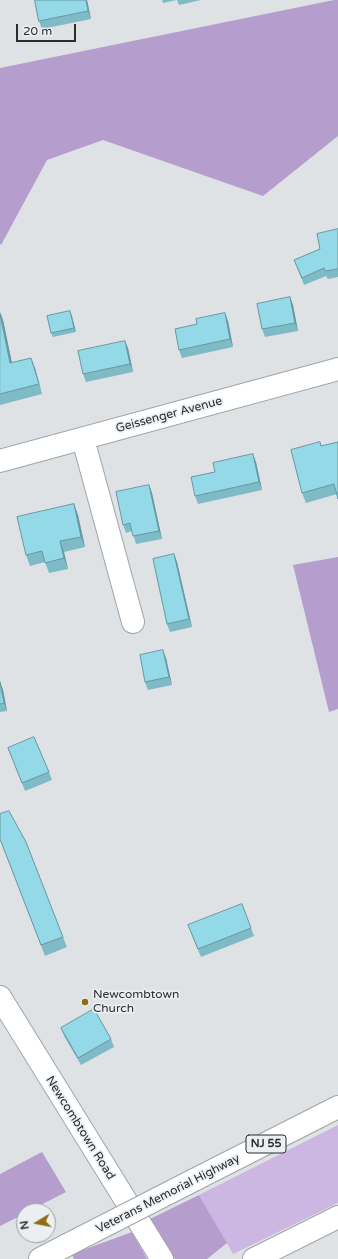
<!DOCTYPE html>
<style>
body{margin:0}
#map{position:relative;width:338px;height:1259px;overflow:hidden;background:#dee2e5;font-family:"Varela Round",sans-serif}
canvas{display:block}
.north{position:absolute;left:16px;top:1203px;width:40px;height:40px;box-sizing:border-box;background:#ebeff2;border:1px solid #9ea1a4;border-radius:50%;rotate:260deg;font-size:11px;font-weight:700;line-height:16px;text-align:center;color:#2b2c2e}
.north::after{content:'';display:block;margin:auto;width:14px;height:18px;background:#916c13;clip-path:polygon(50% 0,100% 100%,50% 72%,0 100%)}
.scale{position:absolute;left:16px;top:24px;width:60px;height:18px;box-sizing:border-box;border:2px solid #2b2c2e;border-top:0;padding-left:5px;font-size:12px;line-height:14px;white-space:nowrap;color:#2b2c2e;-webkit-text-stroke:3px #ebeff2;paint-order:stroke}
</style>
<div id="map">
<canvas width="338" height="1259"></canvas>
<div class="north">N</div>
<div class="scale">20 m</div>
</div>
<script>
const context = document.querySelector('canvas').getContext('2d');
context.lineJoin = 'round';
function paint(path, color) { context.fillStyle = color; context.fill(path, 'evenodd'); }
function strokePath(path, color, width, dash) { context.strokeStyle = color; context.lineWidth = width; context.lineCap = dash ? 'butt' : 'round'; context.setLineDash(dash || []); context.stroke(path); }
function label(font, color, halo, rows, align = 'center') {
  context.font = font + ' "Varela Round",sans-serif'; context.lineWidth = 3.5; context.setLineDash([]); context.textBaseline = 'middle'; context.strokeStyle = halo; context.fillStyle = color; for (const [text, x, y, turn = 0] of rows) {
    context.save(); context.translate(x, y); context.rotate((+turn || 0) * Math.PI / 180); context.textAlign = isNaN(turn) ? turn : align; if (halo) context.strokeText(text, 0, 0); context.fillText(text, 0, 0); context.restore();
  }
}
const green = new Path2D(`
 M338,1125v78l-105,51 -34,-59z`);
const forest = new Path2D(`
 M334,0h4v136l-75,60 -160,-56 -56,20 -46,85 -1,-1v-176z
 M338,557v152l-9,3 -36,-147z
 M42,1152l24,40 -37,19h-5v3l-24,12v-52z
 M199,1195l28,48 -20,16h-32l-25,-40z
 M132,1232l15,27h-73l-2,-5z`);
const minor = new Path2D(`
 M83,439l50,183
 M0,461l338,-92
 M0,997l162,262`);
const highway = new Path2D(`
 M194,1180l144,-73
 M40,1259l27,-14
 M254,1259l84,-42`);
const highwayBridge = new Path2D(`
 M67,1245l127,-65`);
const wall = new Path2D(`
 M35,0h52l4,19 -49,10 -3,-8z
 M162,0h39l-22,5 -2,-5 -14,3z
 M338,229v48l-10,2 -2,-3 -22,9 -10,-25 26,-11z
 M290,297l3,8 5,26 -33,6 -3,-8z
 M70,311l6,21 -23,5 -2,-4z
 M0,312l3,8 9,43 23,5 7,26 -42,11z
 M225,313l3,8 5,26 -51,11 -3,-8 18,-26z
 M128,348l5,24 -47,10 -3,-8z
 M320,442l17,52 -31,9 -4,-10z
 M256,462l6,28 -64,14 -3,-8 20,-24z
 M149,485l3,8 10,46 -26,5 -4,-13 -6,2 -3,-8z
 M74,504l4,11 7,32 -21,5 4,17 -19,4 -4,-11 -15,4 -4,-11z
 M174,554l3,8 15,65 -22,5 -3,-8z
 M166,658l6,27 -24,5 -3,-8z
 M0,682l3,8 4,21 -7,1z
 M8,748l41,24 3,8 -27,11z
 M0,839l63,98 4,10 -22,9z
 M251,928l3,8 -53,21 -10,-24z
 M61,1028l50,11 3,8 -33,18 -17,-29z`);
const shadedWall = new Path2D(`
 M86,0h1l4,19 -3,-8z
 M290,297l3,8 5,26 -3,-8z
 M70,311l2,5 4,16 -2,-4z
 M0,312l3,8 11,53 -4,-10z
 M225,313l3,8 5,26 -3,-8z
 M125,341l3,7 5,24 -3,-8z
 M31,358l4,10 7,26 -3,-10z
 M253,454l3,8 6,28 -3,-8z
 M149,485l3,8 10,46 -3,-8z
 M74,504l4,11 7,32 -4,-10z
 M60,541l4,11 4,17 -4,-11z
 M174,554l3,8 15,65 -3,-8z
 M163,650l3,8 6,27 -3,-8z
 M0,682l3,8 4,21 -3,-8z`);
const building = new Path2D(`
 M35,0h51l2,11 -49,10z
 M338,229v40l-13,2 -1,-3 -22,10 -8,-18 26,-11 -3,-15z
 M290,297l5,26 -33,6 -5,-25z
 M70,311l4,17 -23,5 -4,-17z
 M225,313l5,26 -51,11 -4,-21 22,-5 -1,-5z
 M0,314l10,49 21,-5 8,26 -39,10z
 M125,341l5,23 -47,10 -5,-23z
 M320,442l1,4 17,-4v57l-4,-15 -32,9 -11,-43z
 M253,454l6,28 -64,14 -4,-19 24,-5 -2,-9z
 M149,485l10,46 -26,5 -3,-13 -7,2 -7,-33z
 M74,504l7,33 -21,4 4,17 -19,5 -3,-12 -16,4 -9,-38z
 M174,554l15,65 -22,5 -14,-65z
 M163,650l6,27 -24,5 -5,-27z
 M0,682l4,21 -4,1z
 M34,737l15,35 -27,11 -14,-35z
 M9,811l17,31 37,95 -22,8 -41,-106v-25z
 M242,904l9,24 -53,21 -10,-24z
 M94,1009l17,30 -33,19 -17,-30z`);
const markers = [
 [85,1002,4,"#916c13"]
];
const shields = [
 [266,1144,40]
];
const shieldNames = [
 ["NJ 55",266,1144]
];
const streetNames = [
 ["Geissenger Avenue",169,415,-15],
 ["Newcombtown Road",80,1128,58],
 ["Veterans Memorial Highway",168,1194,-27]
];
const poiNames = [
 ["Newcombtown",93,995],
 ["Church",93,1009]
];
paint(green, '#ccb7e2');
paint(forest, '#b59dcd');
strokePath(minor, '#a0a4a7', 24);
strokePath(highway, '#a0a4a7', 24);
strokePath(minor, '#fff', 22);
strokePath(highway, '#fff', 22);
strokePath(highwayBridge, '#a0a4a7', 24, []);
strokePath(highwayBridge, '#fff', 22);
paint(wall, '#7ebbc7');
paint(shadedWall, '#6798a2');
paint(building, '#93d9e7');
strokePath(building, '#6798a2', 1);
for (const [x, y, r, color] of markers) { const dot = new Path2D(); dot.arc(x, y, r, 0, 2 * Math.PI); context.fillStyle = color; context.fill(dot); strokePath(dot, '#ebeff2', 1.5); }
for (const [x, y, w] of shields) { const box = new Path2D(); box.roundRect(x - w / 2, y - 9, w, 18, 3); context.fillStyle = '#ebeff2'; context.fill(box); strokePath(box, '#2b2c2e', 1); }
label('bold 11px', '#2b2c2e', null, shieldNames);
label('12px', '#2b2c2e', '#ebeff2', streetNames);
label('12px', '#2b2c2e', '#ebeff2', poiNames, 'left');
</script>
